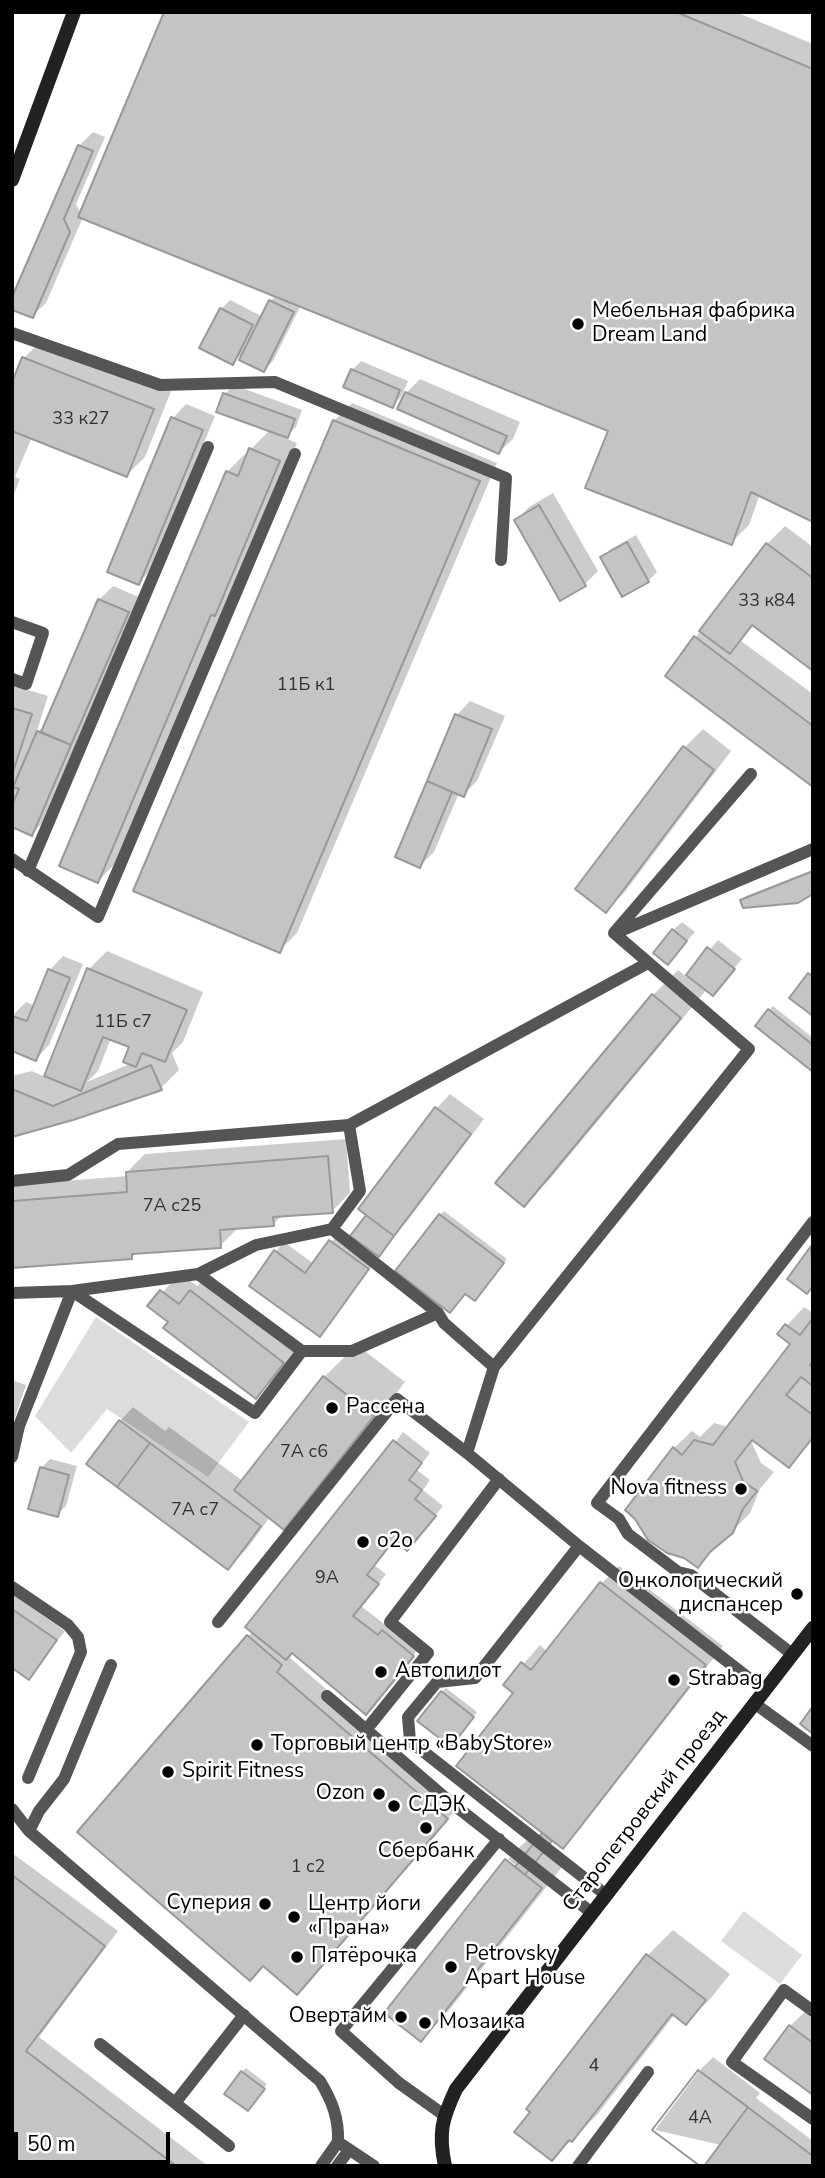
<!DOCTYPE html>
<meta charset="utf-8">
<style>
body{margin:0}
#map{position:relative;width:825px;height:2178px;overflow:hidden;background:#fff;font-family:"Nunito Sans",sans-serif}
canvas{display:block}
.frame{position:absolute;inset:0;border:14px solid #000;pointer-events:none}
.scale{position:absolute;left:14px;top:2132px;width:156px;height:32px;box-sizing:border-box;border:4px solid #000;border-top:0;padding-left:9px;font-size:21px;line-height:24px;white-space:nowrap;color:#000;-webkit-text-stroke:5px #fff;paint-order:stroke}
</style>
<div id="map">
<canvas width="825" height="2178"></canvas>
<div class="frame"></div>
<div class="scale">50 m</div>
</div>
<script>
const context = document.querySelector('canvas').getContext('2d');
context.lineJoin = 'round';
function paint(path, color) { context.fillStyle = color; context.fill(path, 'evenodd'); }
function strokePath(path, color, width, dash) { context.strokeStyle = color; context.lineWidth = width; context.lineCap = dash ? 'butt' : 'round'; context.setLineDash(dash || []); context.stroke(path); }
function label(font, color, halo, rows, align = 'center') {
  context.font = font + ' "Nunito Sans",sans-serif'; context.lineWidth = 5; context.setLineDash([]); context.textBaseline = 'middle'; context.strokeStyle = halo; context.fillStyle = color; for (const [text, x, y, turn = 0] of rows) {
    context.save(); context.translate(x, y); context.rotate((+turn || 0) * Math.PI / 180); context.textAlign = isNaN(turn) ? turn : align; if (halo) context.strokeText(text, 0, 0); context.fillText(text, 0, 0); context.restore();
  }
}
const green = new Path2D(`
 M96,1317l153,105 -41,55 -101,-68 -36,44 -36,-37z
 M744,1911l58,44 -22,29 -59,-43z`);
const shadow = new Path2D(`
 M166,12h570l77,32v476l-53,-26 -11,31 -18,18 -121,-113 -309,-125 -28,56 -9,9 -18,-20 -14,13 -11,-54 9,-9 33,17 8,-16 5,-6 -193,-78 -37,86 -14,13 47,-170 14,-14 12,5 -29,67 5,10z
 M42,340l129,51 -26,66 -18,18 -95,-38 -17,40 5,2 -8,20v-64l4,-4 -4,-1v-51l5,-5 7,-16z
 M361,361l47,20 -7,16 -9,9 -40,-36z
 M420,379l100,43 -7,17 -14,13 -93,-59z
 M234,385l68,25 -6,17 -11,11 12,5 -181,420 -18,18 129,-409 18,-18 3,1 3,-6 19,-19 -45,-36z
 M352,403l145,60 -200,470 -18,18 55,-530z
 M186,404l29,12 -63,153 -14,14 35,-165z
 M553,493l45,78 -13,13 -69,-63 13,-14z
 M785,526l28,21v122l-58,-45 -14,17 72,53v91l-118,-147 72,-94z
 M636,535l21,37 -9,9 -46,-24 9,-8z
 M113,586l28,12 -96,222 -13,14 -20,-9v-140l36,11 -12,38 9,-9 54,-125z
 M470,701l35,15 -28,65 -14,14 -4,-2 -25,59 -14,14 -23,-9 60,-142z
 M703,729l28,22 -107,142 -18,18 79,-164z
 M813,870v22l-71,8 4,-4z
 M682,922l13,10 -27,30 5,-32z
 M718,940l24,19 -29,35 -6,-5 -158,191 -25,25 -26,-22 155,-188 25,-25 9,7z
 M107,951l96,41 -20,50 -11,11 7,17 -18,18 -89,30 -60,17v-59l20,-5 13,6 44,-108zM111,1038l20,8 1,17 -45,19 11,-11z
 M63,956l20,8 -34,81 -13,14 -24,-9v-34l14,-14 9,4 15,-36z
 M773,1006l40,32v32l-44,-60z
 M450,1094l34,25 -76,101 -29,35 -27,-20 16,-21 -7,-5 76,-101z
 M346,1139l4,54 -18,18 -49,3 -10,11 -34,2 -19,19 -83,6 -6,6 -119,8v-81l116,-9 -1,-4 18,-18z
 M444,1211l63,48 -28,36 -13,-3 -26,-77z
 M339,1232l38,27 -57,76 -44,-84 8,-9 30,22z
 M813,1248v38l-24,-8z
 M180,1273l17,13 12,-12 92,70 -27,35 -18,18 -106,-91z
 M804,1307l9,6v127l-24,26 -34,-26 -3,3 9,20 13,9 -14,17 -10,24 -52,53 -24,-118 18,-17 8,6 14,-14 15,4 64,-83 -14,-10z
 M357,1345l48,37 -88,113 -33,32 -14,-10 -24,33 -18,17 -108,-146 13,-14 32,24 4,-4 74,54 81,-104z
 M12,1380l14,5 -14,41z
 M403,1432l27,21 -13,17 13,10 -7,10 20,16 -27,34 -21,-1 -21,26 12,9 -25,32 27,21 33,19 -55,67 -73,-62 -4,6 171,148 -150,174 -62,-342z
 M50,1459l27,7 -11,40 -9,9 -16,-47z
 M619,1566l104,80 -143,183 -18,18 -9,-7 -6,7 19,15 -120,152 -25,25 97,-172 -10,-8 24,-24 6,6 7,-8 -29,-140 -11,-8 35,-40 8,7 53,-68z
 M12,1594l53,37 -36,46 -17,-11z
 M446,1688l31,24 -22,28 -13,-48z
 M12,1853l106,78 -79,106 169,129h-196z
 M673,1930l57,44 -19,24 -25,25 -11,-9 -78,101 -45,44 -20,-47 -3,-3 119,-154z
 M813,2004v89l-23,-67z
 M713,2057l47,36 -4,5 57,43v25l-158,-36 44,-59z
 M246,2068l21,16 -15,21 -10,-33z`);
const building = new Path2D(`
 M164,12h512l137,57v453l-62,-30 -19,53 -147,-57 23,-57 -530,-214z
 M78,145l15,6 -29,68 6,13 -37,86 -21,-8v-13z
 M269,300l25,12 -30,60 -25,-12z
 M220,308l33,17 -20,40 -34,-17z
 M22,357l132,52 -27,68 -115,-46v-49z
 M351,369l49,21 -7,18 -50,-21z
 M405,392l102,44 -8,18 -102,-45z
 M223,393l72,26 -7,19 -72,-26z
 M171,417l32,13 -64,155 -32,-13z
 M333,420l147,61 -200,472 -147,-62z
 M249,448l31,13 -65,155 -4,-1 -113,268 -39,-17 167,-395 12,5z
 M539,505l47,81 -26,15 -46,-81z
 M627,542l22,40 -27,15 -22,-40z
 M766,543l47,35v93l-61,-46 -22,29 -31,-23z
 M98,599l31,13 -58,133 -30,-13z
 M694,636l119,90v61l-148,-111z
 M12,708l20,6 -20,61z
 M455,714l37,15 -28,68 -37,-16z
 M37,731l34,14 -39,91 -20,-9v-22l7,-16 -6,-2z
 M683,746l31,24 -108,143 -31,-24z
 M427,781l25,11 -32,76 -25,-11z
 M813,871v23l-15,9 -55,5 -3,-8z
 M672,929l15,12 -19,24 -15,-12z
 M707,947l28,22 -22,27 -27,-21z
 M87,968l100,42 -22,52 -23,-9 -6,14 -13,-5 6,-15 -26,-10 -22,54 -37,-15z
 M48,969l22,9 -34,83 -24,-10v-35l15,5z
 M808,973l5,4v39l-24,-18z
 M652,994l29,24 -157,189 -29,-24z
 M768,1009l45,36v27l-58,-46z
 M151,1065l11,25 -89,30 -61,17v-48l41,17z
 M435,1107l36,27 -77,102 -36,-27z
 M328,1156l5,57 -60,4 1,9 -54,4 1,18 -89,6v5l-120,9v-67l115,-9 -1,-20z
 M439,1214l65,49 -29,38 -10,-7 -15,19 -55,-42z
 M366,1215l28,21 -15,21 -29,-21z
 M329,1240l40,29 -49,68 -71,-51 25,-36 31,23z
 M811,1246l2,40 -6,8 -20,-15z
 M160,1290l19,14 11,-14 94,73 -28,36 -93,-71 5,-6 -21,-16z
 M813,1318v43l-3,4 3,3v18l-12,-9 -15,18 27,20v22l-24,31 -37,-28 -17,22 8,19 14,10 -14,18 -10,24 -23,19 -12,16 -14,-10 -17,-5 -19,-13 -13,-21 -10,-9 48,-63 9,8 12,-15 19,5 77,-101 -13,-10 8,-10 15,11z
 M323,1376l51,40 -90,114 -50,-40z
 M119,1420l31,23 -33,44 -31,-23z
 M393,1440l29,23 -13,17 13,10 -7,9 21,17 -29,35 -13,-11 -27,35 12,9 -26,32 25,19 4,-5 32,26 -48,59 -74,-62 -6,7 -41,-33z
 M150,1443l111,83 -33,44 -111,-83z
 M40,1467l29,8 -11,42 -30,-8z
 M600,1582l106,83 -143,184 -107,-83 57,-73 -10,-8 18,-23 10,8z
 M12,1609l45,31 -28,40 -17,-12z
 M247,1635l35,30 -5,7 171,147 -151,176 -34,-29 -13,15 -173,-149z
 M441,1691l33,26 -23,30 -34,-26z
 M813,1706v28l-13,-10z
 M542,1833l10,8 -27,34 -10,-8z
 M505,1859l37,29 -121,154 -37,-29z
 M12,1875l93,71 -79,105 150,115h-164z
 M646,1954l60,46 -20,25 -14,-11 -100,128 -3,-2 -17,21 -38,-29 16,-20 -4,-3z
 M789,2025l24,18v52l-49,-36z
 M698,2070l50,37 -44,59h-4l-48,-36z
 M698,2070l115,86v10h-113l-48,-36z
 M241,2071l24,18 -17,22 -24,-17z`);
const lane = new Path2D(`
 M12,333l148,52 115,-3 231,96 -5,82
 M12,622l31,11 -17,51 -14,-5
 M751,774l-137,159 135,116 -255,318 -27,86 112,93 185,144
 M12,859l86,58 197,-463
 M28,871l180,-424
 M618,932l195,-83
 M349,1125l299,-162
 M12,1181l56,-6 50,-31 231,-19 11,66 -28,38 -76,16 -58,29 -126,17 -60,2
 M332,1229l106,84 6,10 50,44
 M198,1274l104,77h50l86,-38
 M12,1457l7,-31 53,-135 183,122 47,-62
 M579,1546l-104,132 -38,4 -29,35 2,24 196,154
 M12,1587l56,38 10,12 3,15 -53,126
 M218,1622l179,-223 70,54
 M792,1654l-101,-79 -13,-3 -50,-38 -9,-15 -22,-16 216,-281
 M327,1696l122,105 143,112
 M754,1703l59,43
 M366,1730l62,-77 -38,-31 109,-143
 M12,1809l17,22 291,250c12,20 19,37 18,61l36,24
 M29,1831l10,-20 25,-32 47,-114
 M813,2011l-29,-21 -52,72 81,57
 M100,2044l75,59 69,-88
 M175,2103l54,43
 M444,2115l-45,-32 -58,-52 158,-192
 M321,2166l17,-24
 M337,2166l12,-16
 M578,2166l70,-94`);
const secondary = new Path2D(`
 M12,180l62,-168
 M445,2166c-7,-33 -3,-47 11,-77l357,-461`);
const markers = [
 [578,324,7,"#000"],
 [332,1408,7,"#000"],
 [741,1489,7,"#000"],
 [363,1542,7,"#000"],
 [797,1594,7,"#000"],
 [381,1672,7,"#000"],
 [674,1680,7,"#000"],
 [257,1745,7,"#000"],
 [168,1772,7,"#000"],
 [379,1794,7,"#000"],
 [394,1806,7,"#000"],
 [426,1828,7,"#000"],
 [265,1904,7,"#000"],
 [294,1917,7,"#000"],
 [297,1957,7,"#000"],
 [451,1967,7,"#000"],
 [401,2017,7,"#000"],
 [425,2023,7,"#000"]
];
const numberNames = [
 ["33 к27",81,420],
 ["33 к84",767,602],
 ["11Б к1",306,686],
 ["11Б с7",123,1023],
 ["7А с25",172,1207],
 ["7А с6",304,1453],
 ["7А с7",195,1511],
 ["9А",327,1579],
 ["1 с2",308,1868],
 ["4",594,2067],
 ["4А",700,2119]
];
const poiNames = [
 ["Мебельная фабрика",592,312],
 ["Dream Land",592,336],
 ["Рассена",346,1408],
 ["Nova fitness",727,1489,"right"],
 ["o2o",377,1542],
 ["Онкологический",783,1582,"right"],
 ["диспансер",783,1606,"right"],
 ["Автопилот",395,1672],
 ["Strabag",688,1680],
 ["Торговый центр «BabyStore»",271,1745],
 ["Spirit Fitness",182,1772],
 ["Ozon",365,1794,"right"],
 ["СДЭК",408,1806],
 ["Сбербанк",426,1852,"center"],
 ["Суперия",251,1904,"right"],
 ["Центр йоги",308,1905],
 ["«Прана»",308,1929],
 ["Petrovsky",465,1955],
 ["Apart House",465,1979],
 ["Пятёрочка",311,1957],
 ["Овертайм",387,2017,"right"],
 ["Мозаика",439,2023]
];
const streetNames = [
 ["Старопетровский проезд",645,1811,-52]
];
paint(green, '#dcdcdc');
paint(shadow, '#0003');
paint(building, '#c4c4c4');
strokePath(building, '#999', 2);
strokePath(lane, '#555', 12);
strokePath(secondary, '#222', 14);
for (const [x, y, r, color] of markers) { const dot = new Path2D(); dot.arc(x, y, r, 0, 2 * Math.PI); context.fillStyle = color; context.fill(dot); strokePath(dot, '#fff', 2.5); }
label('18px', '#313131', null, numberNames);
label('21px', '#000', '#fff', poiNames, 'left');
label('21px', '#000', '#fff', streetNames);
</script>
